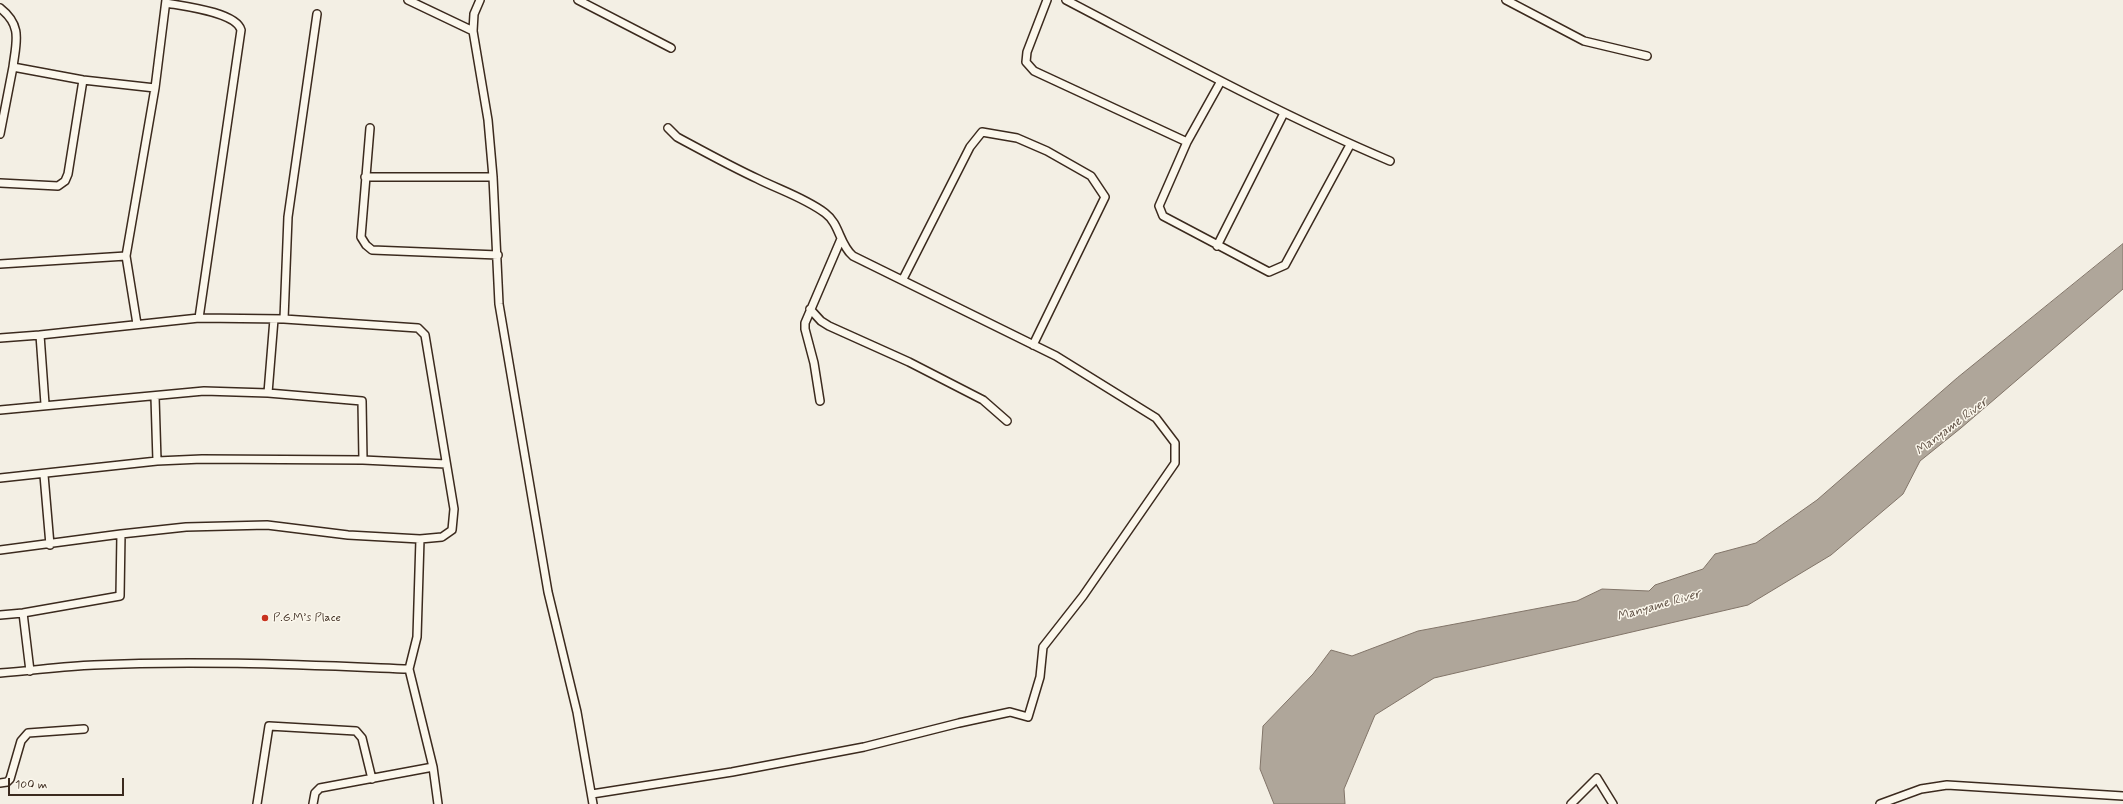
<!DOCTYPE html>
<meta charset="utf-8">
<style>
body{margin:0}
#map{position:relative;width:2123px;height:804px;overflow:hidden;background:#f3efe4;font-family:Mynerve,sans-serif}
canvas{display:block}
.scale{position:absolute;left:8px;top:778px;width:116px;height:18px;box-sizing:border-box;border:2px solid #3b2a1e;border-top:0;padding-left:5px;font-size:12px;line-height:14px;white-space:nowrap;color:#3b2a1e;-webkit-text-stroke:3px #fbf7ec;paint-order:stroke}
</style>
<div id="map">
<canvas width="2123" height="804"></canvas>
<div class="scale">100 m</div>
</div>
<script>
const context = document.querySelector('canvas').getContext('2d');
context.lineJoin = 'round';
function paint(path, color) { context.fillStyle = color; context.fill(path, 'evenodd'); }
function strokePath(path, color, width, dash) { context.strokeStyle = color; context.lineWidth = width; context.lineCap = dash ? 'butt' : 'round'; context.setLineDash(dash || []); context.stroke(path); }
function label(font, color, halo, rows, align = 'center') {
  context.font = font + ' Mynerve,sans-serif'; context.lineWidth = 3; context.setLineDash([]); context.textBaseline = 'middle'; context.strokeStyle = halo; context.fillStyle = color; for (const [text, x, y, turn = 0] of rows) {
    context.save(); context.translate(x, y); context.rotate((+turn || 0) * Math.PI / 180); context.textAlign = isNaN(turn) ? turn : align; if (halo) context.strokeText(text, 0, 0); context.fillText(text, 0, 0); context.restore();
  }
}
const water = new Path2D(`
 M2123,244v45l-162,139 -41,33 -17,33 -72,61 -83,50 -314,73 -59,37 -31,74 1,15h-71l-14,-35 3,-43 50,-52 18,-24 21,6 66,-25 159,-30 25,-12 47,2 6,-6 48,-16 12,-15 41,-11 61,-43 140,-122z`);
const street = new Path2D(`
 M408,0l65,31
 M480,0l-6,14 -1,17 15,89 5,57 6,127 49,288 29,120 16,92
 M578,0l93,48
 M1047,0l-20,52 -1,10 8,9 153,71
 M1066,0c107,56 213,114 324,161
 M1506,0l78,41 63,15
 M166,3c16,3 70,9 75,27l-42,288
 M0,8c23,18 16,34 13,59
 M1221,81l-34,61 -28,64 4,10 106,56 16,-7 65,-120
 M370,128l-9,109 5,8 6,5 126,5
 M0,134l13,-67 70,13 72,8
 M365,177h128
 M0,183l58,3 7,-5 3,-7 15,-94
 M1217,246l67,-133
 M0,264l126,-8
 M903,279l67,-132 12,-15 35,6 30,13 44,25 14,21 -72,148
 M810,309l11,12 8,5 80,36 74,38 24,21
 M284,319l4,-102 29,-203
 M137,324l-11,-68 29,-168 11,-88
 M0,338l40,-3
 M268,393l6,-74
 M155,397l2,64
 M820,401l-6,-38 -9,-34v-6l36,-84
 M0,410l204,-19 64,2 94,8 1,59
 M44,475l6,70
 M0,478l157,-17 45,-2 161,1 83,4
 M420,539l-3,98 -8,32 24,98 5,37
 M0,550l121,-16 65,-7 81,-2 81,10 72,4 22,-2 10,-7 2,-21 -29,-174 -7,-7 -134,-9 -85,-1 -159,17 5,69
 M23,613l7,58
 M0,615l23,-2 97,-17 1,-62
 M0,673c31,-2 62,-7 94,-8 105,-5 210,0 315,4
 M0,783l7,-1 3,-3 11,-38 7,-8 56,-4
 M592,794l140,-22 132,-25 95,-24 51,-11 18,5 12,-40 3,-30 40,-51 92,-133v-20l-19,-25 -100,-62 -203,-100c-14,-12 -13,-32 -28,-43 -20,-15 -45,-23 -67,-34 -28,-13 -55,-28 -81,-42l-9,-9
 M257,804l12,-78 87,5 6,7 10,41
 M313,804l2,-11 5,-5 113,-21
 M1571,804l26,-26 16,26
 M1880,804l41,-15 26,-4 176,11`);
const markers = [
 [265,618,4,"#c8321e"]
];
const poiNames = [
 ["P.G.M’s Place",273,618]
];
const waterNames = [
 ["Manyame River",1952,427,-37],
 ["Manyame River",1659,606,-16]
];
paint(water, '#afa69a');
strokePath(water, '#817468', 1);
strokePath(street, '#3b2a1e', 10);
strokePath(street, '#fbf7ec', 7);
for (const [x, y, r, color] of markers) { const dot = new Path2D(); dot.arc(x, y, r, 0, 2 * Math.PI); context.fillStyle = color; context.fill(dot); strokePath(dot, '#fbf7ec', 1.5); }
label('12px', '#3b2a1e', '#fbf7ec', poiNames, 'left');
label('italic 13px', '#645549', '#fbf7ec', waterNames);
</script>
